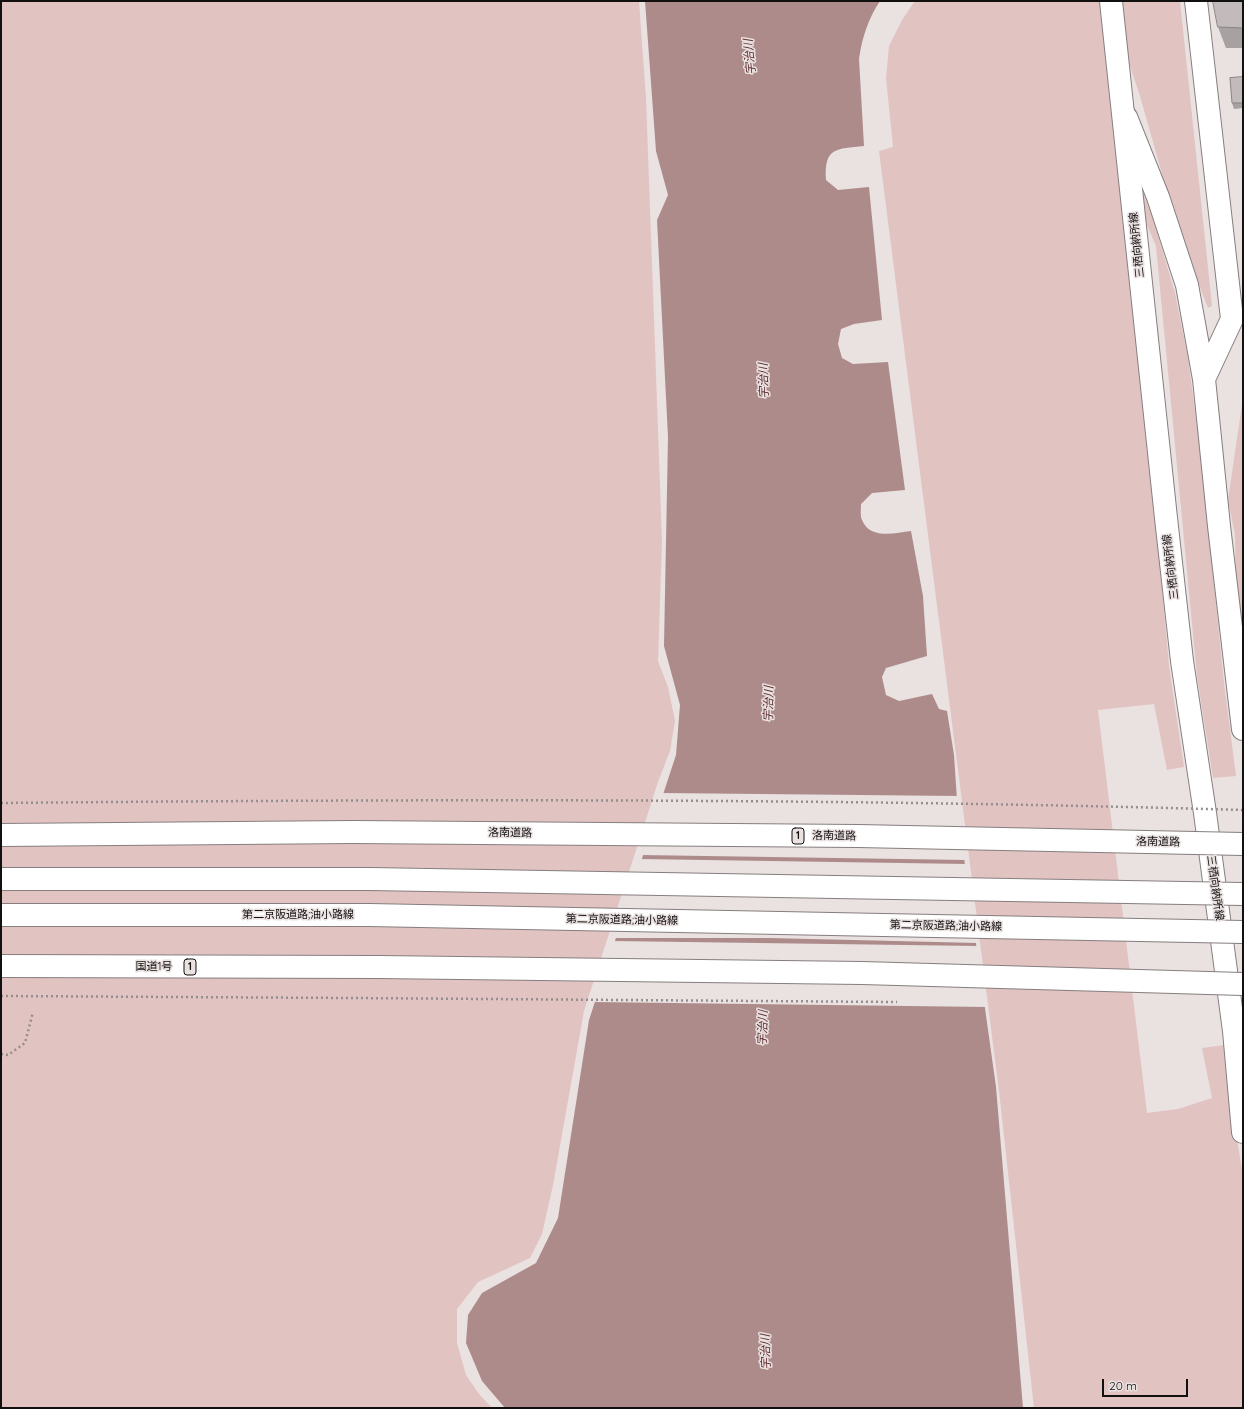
<!DOCTYPE html>
<meta charset="utf-8">
<style>
body{margin:0}
#map{position:relative;width:1244px;height:1409px;overflow:hidden;background:#eae1e1;font-family:Quicksand,sans-serif}
canvas{display:block}
.frame{position:absolute;inset:0;border:2px solid #120f0f;pointer-events:none}
.scale{position:absolute;left:1102px;top:1379px;width:86px;height:18px;box-sizing:border-box;border:2px solid #120f0f;border-top:0;padding-left:5px;font-size:12px;line-height:14px;white-space:nowrap;color:#120f0f;-webkit-text-stroke:3px #eae1e1;paint-order:stroke}
</style>
<div id="map">
<canvas width="1244" height="1409"></canvas>
<div class="frame"></div>
<div class="scale">20 m</div>
</div>
<script>
const context = document.querySelector('canvas').getContext('2d');
context.lineJoin = 'round';
function paint(path, color) { context.fillStyle = color; context.fill(path, 'evenodd'); }
function strokePath(path, color, width, dash) { context.strokeStyle = color; context.lineWidth = width; context.lineCap = dash ? 'butt' : 'round'; context.setLineDash(dash || []); context.stroke(path); }
function label(font, color, halo, rows, align = 'center') {
  context.font = font + ' Quicksand,"Noto Sans JP",sans-serif'; context.lineWidth = 3; context.setLineDash([]); context.textBaseline = 'middle'; context.strokeStyle = halo; context.fillStyle = color; for (const [text, x, y, turn = 0] of rows) {
    context.save(); context.translate(x, y); context.rotate((+turn || 0) * Math.PI / 180); context.textAlign = isNaN(turn) ? turn : align; if (halo) context.strokeText(text, 0, 0); context.fillText(text, 0, 0); context.restore();
  }
}
const green = new Path2D(`
 M1,1h638l7,97 16,443 -4,120 10,26 7,34 -5,30 -12,31 -74,229 -31,174 -11,49 -12,24 -52,24 -21,27v34l9,32 13,19 13,14h-491z
 M915,1h186l56,529 12,136 15,101 -17,3 -13,-66 -56,6 49,403 31,-4 34,-11 -10,-50 22,-3 12,89 7,41v233h-209l-35,-317 -120,-940 14,-4 -7,-69 3,-32 13,-26z
 M1122,1h58l32,305 -4,2 -13,-34 -29,-86 -26,-92 -14,-42z
 M1140,186l11,26 24,81 13,65 13,98 23,227 12,93 -23,2 -16,-102 -41,-430 -17,-39z
 M1243,398v251l-7,-55 -1,-59 -7,-35z`);
const water = new Path2D(`
 M645,1h235c-12,18 -18,37 -21,58l5,87c-28,3 -40,1 -38,34l12,10 31,-3 13,133 -28,4 -13,5 -3,15 4,14 11,6 35,-2 17,128 -33,3 -11,11c0,5 -1,12 1,16 8,20 33,13 49,11l12,65 4,60 -41,12 -4,9 4,18 13,6 33,-7 7,15 8,2 7,44 4,60 38,272 27,321h-518l-23,-27 -16,-38 2,-28 14,-22 54,-30 22,-45 31,-198 87,-265 4,-50 -16,-59 4,-209 -11,-217 11,-25 -12,-44z`);
const pier = new Path2D(`
 M661,793l298,3 7,64 -325,-5z
 M639,859l328,5 11,79 -209,-5h-156z
 M613,941l365,5 9,61 -394,-5z`);
const path = new Path2D(`
 M1,1054l7,1 17,-12 8,-31`);
const street = new Path2D(`
 M1196,1l36,318 -28,60
 M1126,117l32,80 29,88 17,94 15,147 24,203`);
const secondary = new Path2D(`
 M1111,1l55,517 16,143 23,152 29,218 9,101`);
const highway = new Path2D(`
 M1,835l352,-3
 M1,879h369
 M1,915h368
 M1,966l378,1`);
const pathBridge = new Path2D(`
 M1,803c414,-4 828,-5 1242,7
 M1,996l350,2 546,4`);
const highwayBridge = new Path2D(`
 M353,832l505,4 385,8
 M370,879l873,15
 M369,915l874,17
 M379,967l483,6 381,11`);
const wall = new Path2D(`
 M1243,1v47h-17l-8,-21z
 M1243,77v31l-9,1 -2,-6z`);
const building = new Path2D(`
 M1213,1h30v27l-25,-1z
 M1243,77v26h-11l-2,-25z`);
const shields = [
 [798,836,12],
 [190,967,12]
];
const shieldNames = [
 ["1",798,836],
 ["1",190,967]
];
const streetNames = [
 ["三栖向納所線",1137,245,-96],
 ["三栖向納所線",1171,567,-97],
 ["洛南道路",510,833,1],
 ["洛南道路",834,836,1],
 ["洛南道路",1158,842,1],
 ["三栖向納所線",1215,888,82],
 ["第二京阪道路;油小路線",298,915],
 ["第二京阪道路;油小路線",622,920,1],
 ["第二京阪道路;油小路線",946,926,1],
 ["国道1号",154,967]
];
const waterNames = [
 ["宇治川",750,57,-95],
 ["宇治川",764,381,-92],
 ["宇治川",769,704,-89],
 ["宇治川",763,1028,-88],
 ["宇治川",766,1352,-92]
];
paint(green, '#e1c3c2');
paint(water, '#ad8b8a');
paint(pier, '#eae1e1');
strokePath(street, '#867e7e', 24);
strokePath(secondary, '#867e7e', 24);
strokePath(highway, '#867e7e', 24);
strokePath(path, '#958e8e', 2.5, [2, 3]);
strokePath(street, '#fff', 22);
strokePath(secondary, '#fff', 22);
strokePath(highway, '#fff', 22);
strokePath(highwayBridge, '#867e7e', 24, []);
strokePath(pathBridge, '#958e8e', 2.5, [2, 3]);
strokePath(highwayBridge, '#fff', 22);
paint(wall, '#a8a1a1');
paint(building, '#c3bbbb');
strokePath(building, '#888383', 1);
for (const [x, y, w] of shields) { const box = new Path2D(); box.roundRect(x - w / 2, y - 8, w, 16, 3); context.fillStyle = '#eae1e1'; context.fill(box); strokePath(box, '#120f0f', 1); }
label('bold 10px', '#120f0f', null, shieldNames);
label('11px', '#120f0f', '#eae1e1', streetNames);
label('italic 12px', '#5f2e2f', '#eae1e1', waterNames);
</script>
